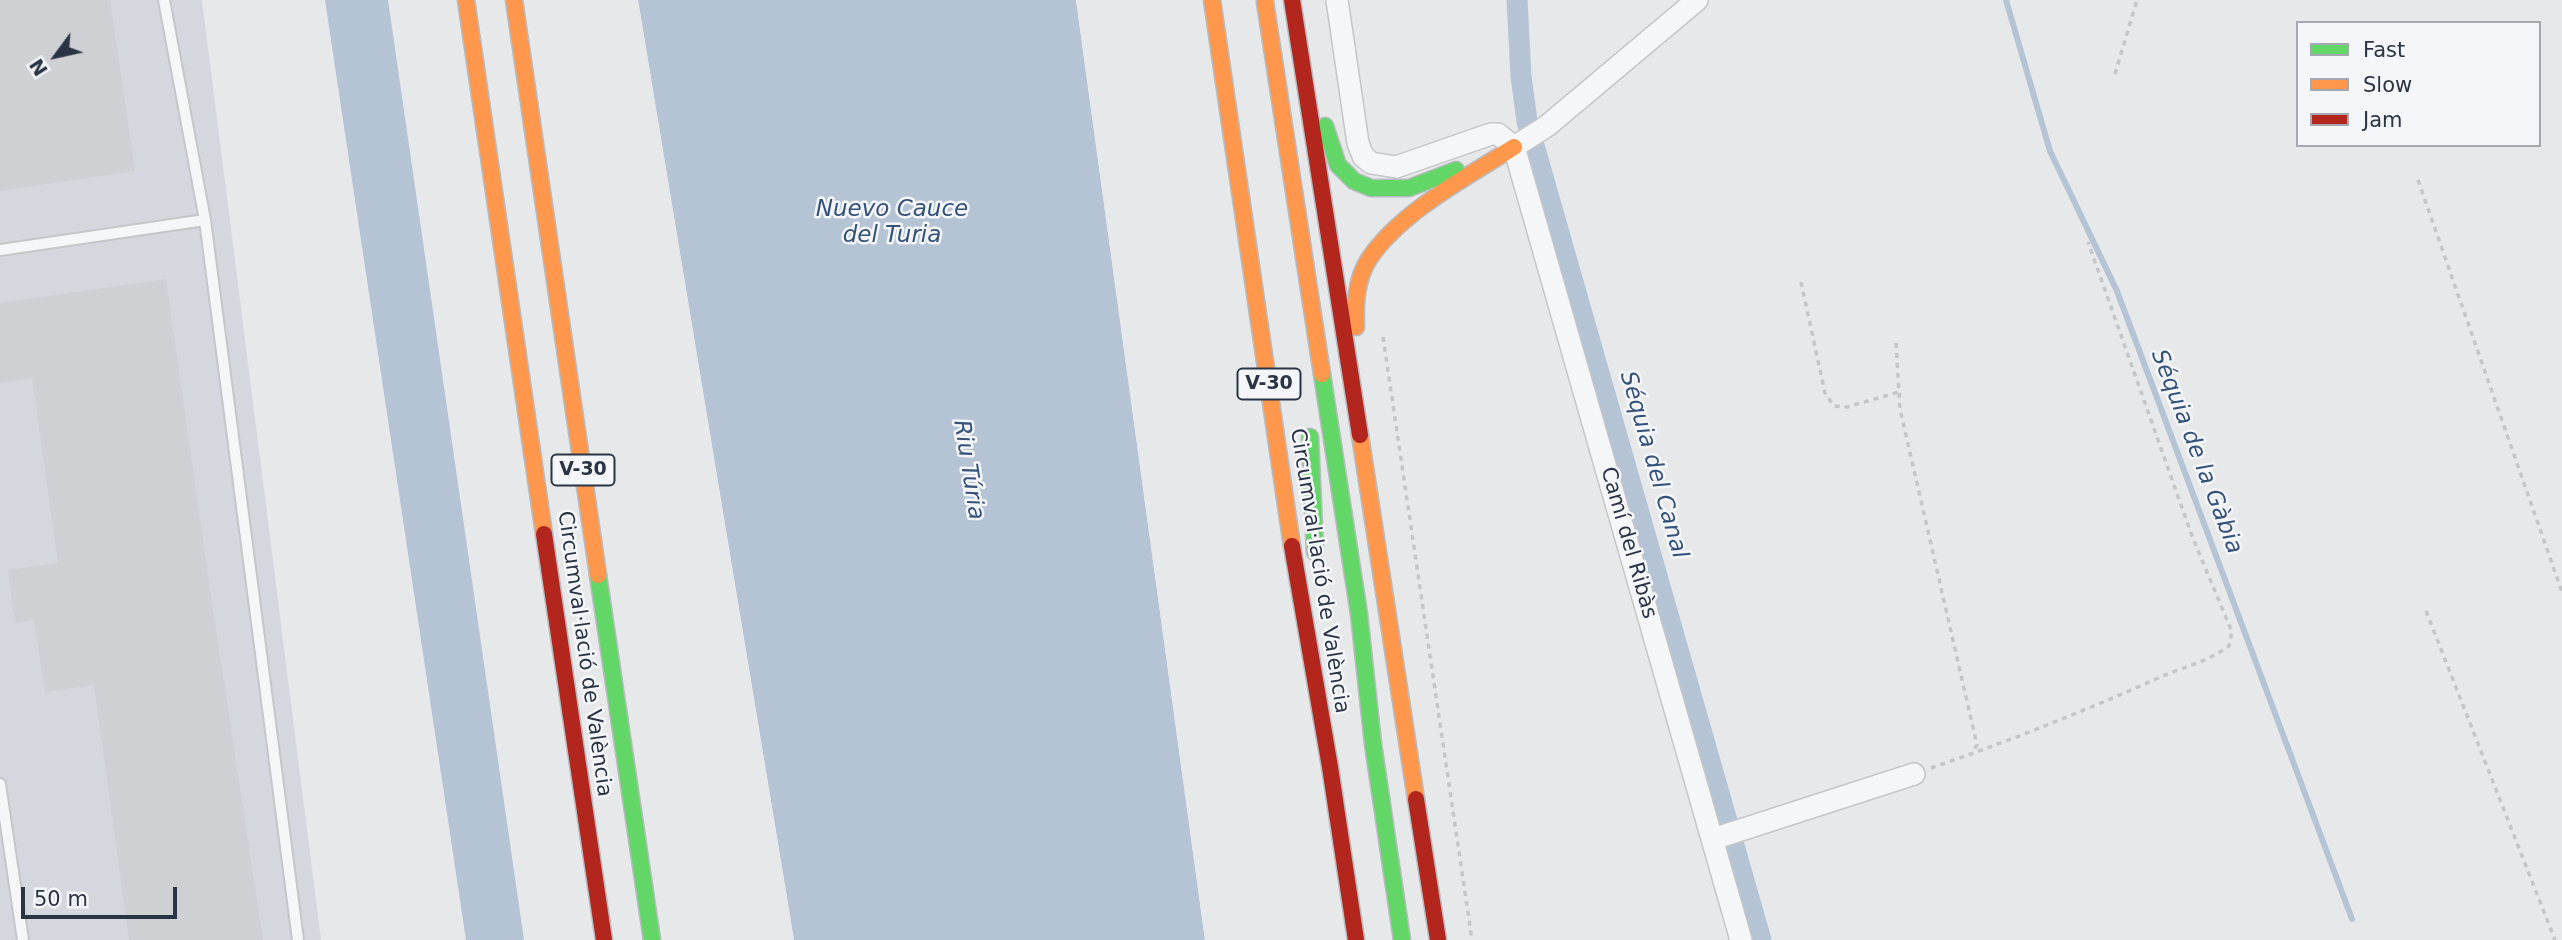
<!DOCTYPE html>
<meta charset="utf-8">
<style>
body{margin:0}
#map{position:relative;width:2562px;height:940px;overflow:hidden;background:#e6e8ea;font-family:"DejaVu Sans",sans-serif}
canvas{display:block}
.legend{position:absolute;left:2296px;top:21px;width:245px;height:126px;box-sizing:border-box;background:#f4f6f9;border:2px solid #a4a8b1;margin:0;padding:9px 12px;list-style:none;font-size:21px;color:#2b3445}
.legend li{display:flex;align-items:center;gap:14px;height:35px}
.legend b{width:35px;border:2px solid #a4a8b1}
.north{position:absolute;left:21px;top:21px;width:70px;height:70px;-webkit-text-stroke:5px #f4f6f9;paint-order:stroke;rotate:237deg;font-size:19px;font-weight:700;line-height:28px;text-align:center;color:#2b3445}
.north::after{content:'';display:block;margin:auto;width:24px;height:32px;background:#2b3445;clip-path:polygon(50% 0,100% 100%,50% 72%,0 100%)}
.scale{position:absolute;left:21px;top:887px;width:156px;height:32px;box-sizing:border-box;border:4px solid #2b3445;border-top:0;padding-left:9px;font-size:21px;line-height:24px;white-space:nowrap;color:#2b3445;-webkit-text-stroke:5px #f4f6f9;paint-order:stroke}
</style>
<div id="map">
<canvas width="2562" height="940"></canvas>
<ul class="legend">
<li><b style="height:9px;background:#63d668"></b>Fast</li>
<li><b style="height:9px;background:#ff974d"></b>Slow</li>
<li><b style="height:9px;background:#b3261e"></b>Jam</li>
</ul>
<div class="north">N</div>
<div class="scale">50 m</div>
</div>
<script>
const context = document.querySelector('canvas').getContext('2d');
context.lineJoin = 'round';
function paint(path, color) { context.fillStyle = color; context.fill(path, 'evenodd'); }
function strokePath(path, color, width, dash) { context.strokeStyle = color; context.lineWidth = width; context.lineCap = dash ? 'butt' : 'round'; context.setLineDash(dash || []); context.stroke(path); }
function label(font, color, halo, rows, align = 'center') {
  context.font = font + ' "DejaVu Sans",sans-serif'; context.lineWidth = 5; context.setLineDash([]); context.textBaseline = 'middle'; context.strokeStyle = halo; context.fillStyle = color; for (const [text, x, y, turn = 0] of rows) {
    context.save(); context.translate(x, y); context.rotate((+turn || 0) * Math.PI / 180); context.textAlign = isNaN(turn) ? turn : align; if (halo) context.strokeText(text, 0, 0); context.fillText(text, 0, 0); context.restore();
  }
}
const built = new Path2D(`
 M0,0h202l119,940h-321z`);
const water = new Path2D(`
 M325,0h63l136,940h-58z
 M638,0h438l129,940h-411z`);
const pier = new Path2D(`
 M635,0h3l156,940h-3z
 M1076,0h4l129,940h-4z`);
const stream = new Path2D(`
 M2006,0l44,151 67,140 235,628`);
const canal = new Path2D(`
 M1517,0l4,76 6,45 234,819`);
const building = new Path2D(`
 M0,0h110l25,171 -135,20z
 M166,279l47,331 50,330h-134l-35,-255 -49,7 -11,-72 -19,3 -7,-53 50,-7 -26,-185 -32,5v-80z`);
const path = new Path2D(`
 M2115,74l22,-74
 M2418,180l144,412
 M1801,282l24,111 9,13 13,1 52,-15
 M1383,337l89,603
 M1896,343l4,66 77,336 -5,8
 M2426,611l129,329
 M1931,768c76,-26 151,-56 225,-89 24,-11 52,-17 73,-33l3,-14 -40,-96 -104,-294`);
const lane = new Path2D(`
 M164,0l41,220 93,720
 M0,250l205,-30
 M0,784l23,156`);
const street = new Path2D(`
 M1337,0l21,143 5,13 8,7 25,4 95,-33h7l16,13
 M1514,147l227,793
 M1514,147l33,-21 150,-126
 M1713,839l201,-65`);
const fast = new Path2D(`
 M1325,126l13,39 16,16 17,7h38l47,-18
 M1322,374l37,240 14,130 29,196
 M1310,437l5,115
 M598,575l54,365`);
const slow = new Path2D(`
 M466,0l78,534
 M514,0l84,575
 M1212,0l80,546
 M1265,2l57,372
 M1356,327c-1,-23 0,-48 13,-68 31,-47 98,-82 145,-112
 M1360,435l56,364`);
const jam = new Path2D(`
 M1292,0l68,435
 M544,534l60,406
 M1292,546l38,221 26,173
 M1416,799l22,141`);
const shields = [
 [1269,384,63],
 [583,470,63]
];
const shieldNames = [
 ["V-30",1269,384],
 ["V-30",583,470]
];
const streetNames = [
 ["Camí del Ribàs",1628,543,74],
 ["Circumval·lació de València",1319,571,81],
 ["Circumval·lació de València",584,654,82]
];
const waterNames = [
 ["Nuevo Cauce",892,210],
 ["del Turia",892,236],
 ["Séquia de la Gàbia",2196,452,69],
 ["Séquia del Canal",1653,465,74],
 ["Riu Túria",968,470,81]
];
paint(built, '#d4d7dd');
paint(water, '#b4c4d5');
paint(pier, '#e6e8ea');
strokePath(stream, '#b4c4d5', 6);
strokePath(canal, '#b4c4d5', 21);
paint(building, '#ced0d3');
strokePath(lane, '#c4c6c8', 14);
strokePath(street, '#c4c6c8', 24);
strokePath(fast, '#b8bbbf', 19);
strokePath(slow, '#b8bbbf', 19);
strokePath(jam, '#b8bbbf', 19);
strokePath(path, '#c5c6ca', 3.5, [5, 5]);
strokePath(lane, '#f5f6f7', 10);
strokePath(street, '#f5f6f7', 21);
strokePath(fast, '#63d668', 16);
strokePath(slow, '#ff974d', 16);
strokePath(jam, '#b3261e', 16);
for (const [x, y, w] of shields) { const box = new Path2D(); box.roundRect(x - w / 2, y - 15.5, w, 31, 5); context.fillStyle = '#f4f6f9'; context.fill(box); strokePath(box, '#2b3445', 2); }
label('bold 19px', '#2b3445', null, shieldNames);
label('21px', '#2b3445', '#f4f6f9', streetNames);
label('italic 23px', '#34527a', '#f4f6f9', waterNames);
</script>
